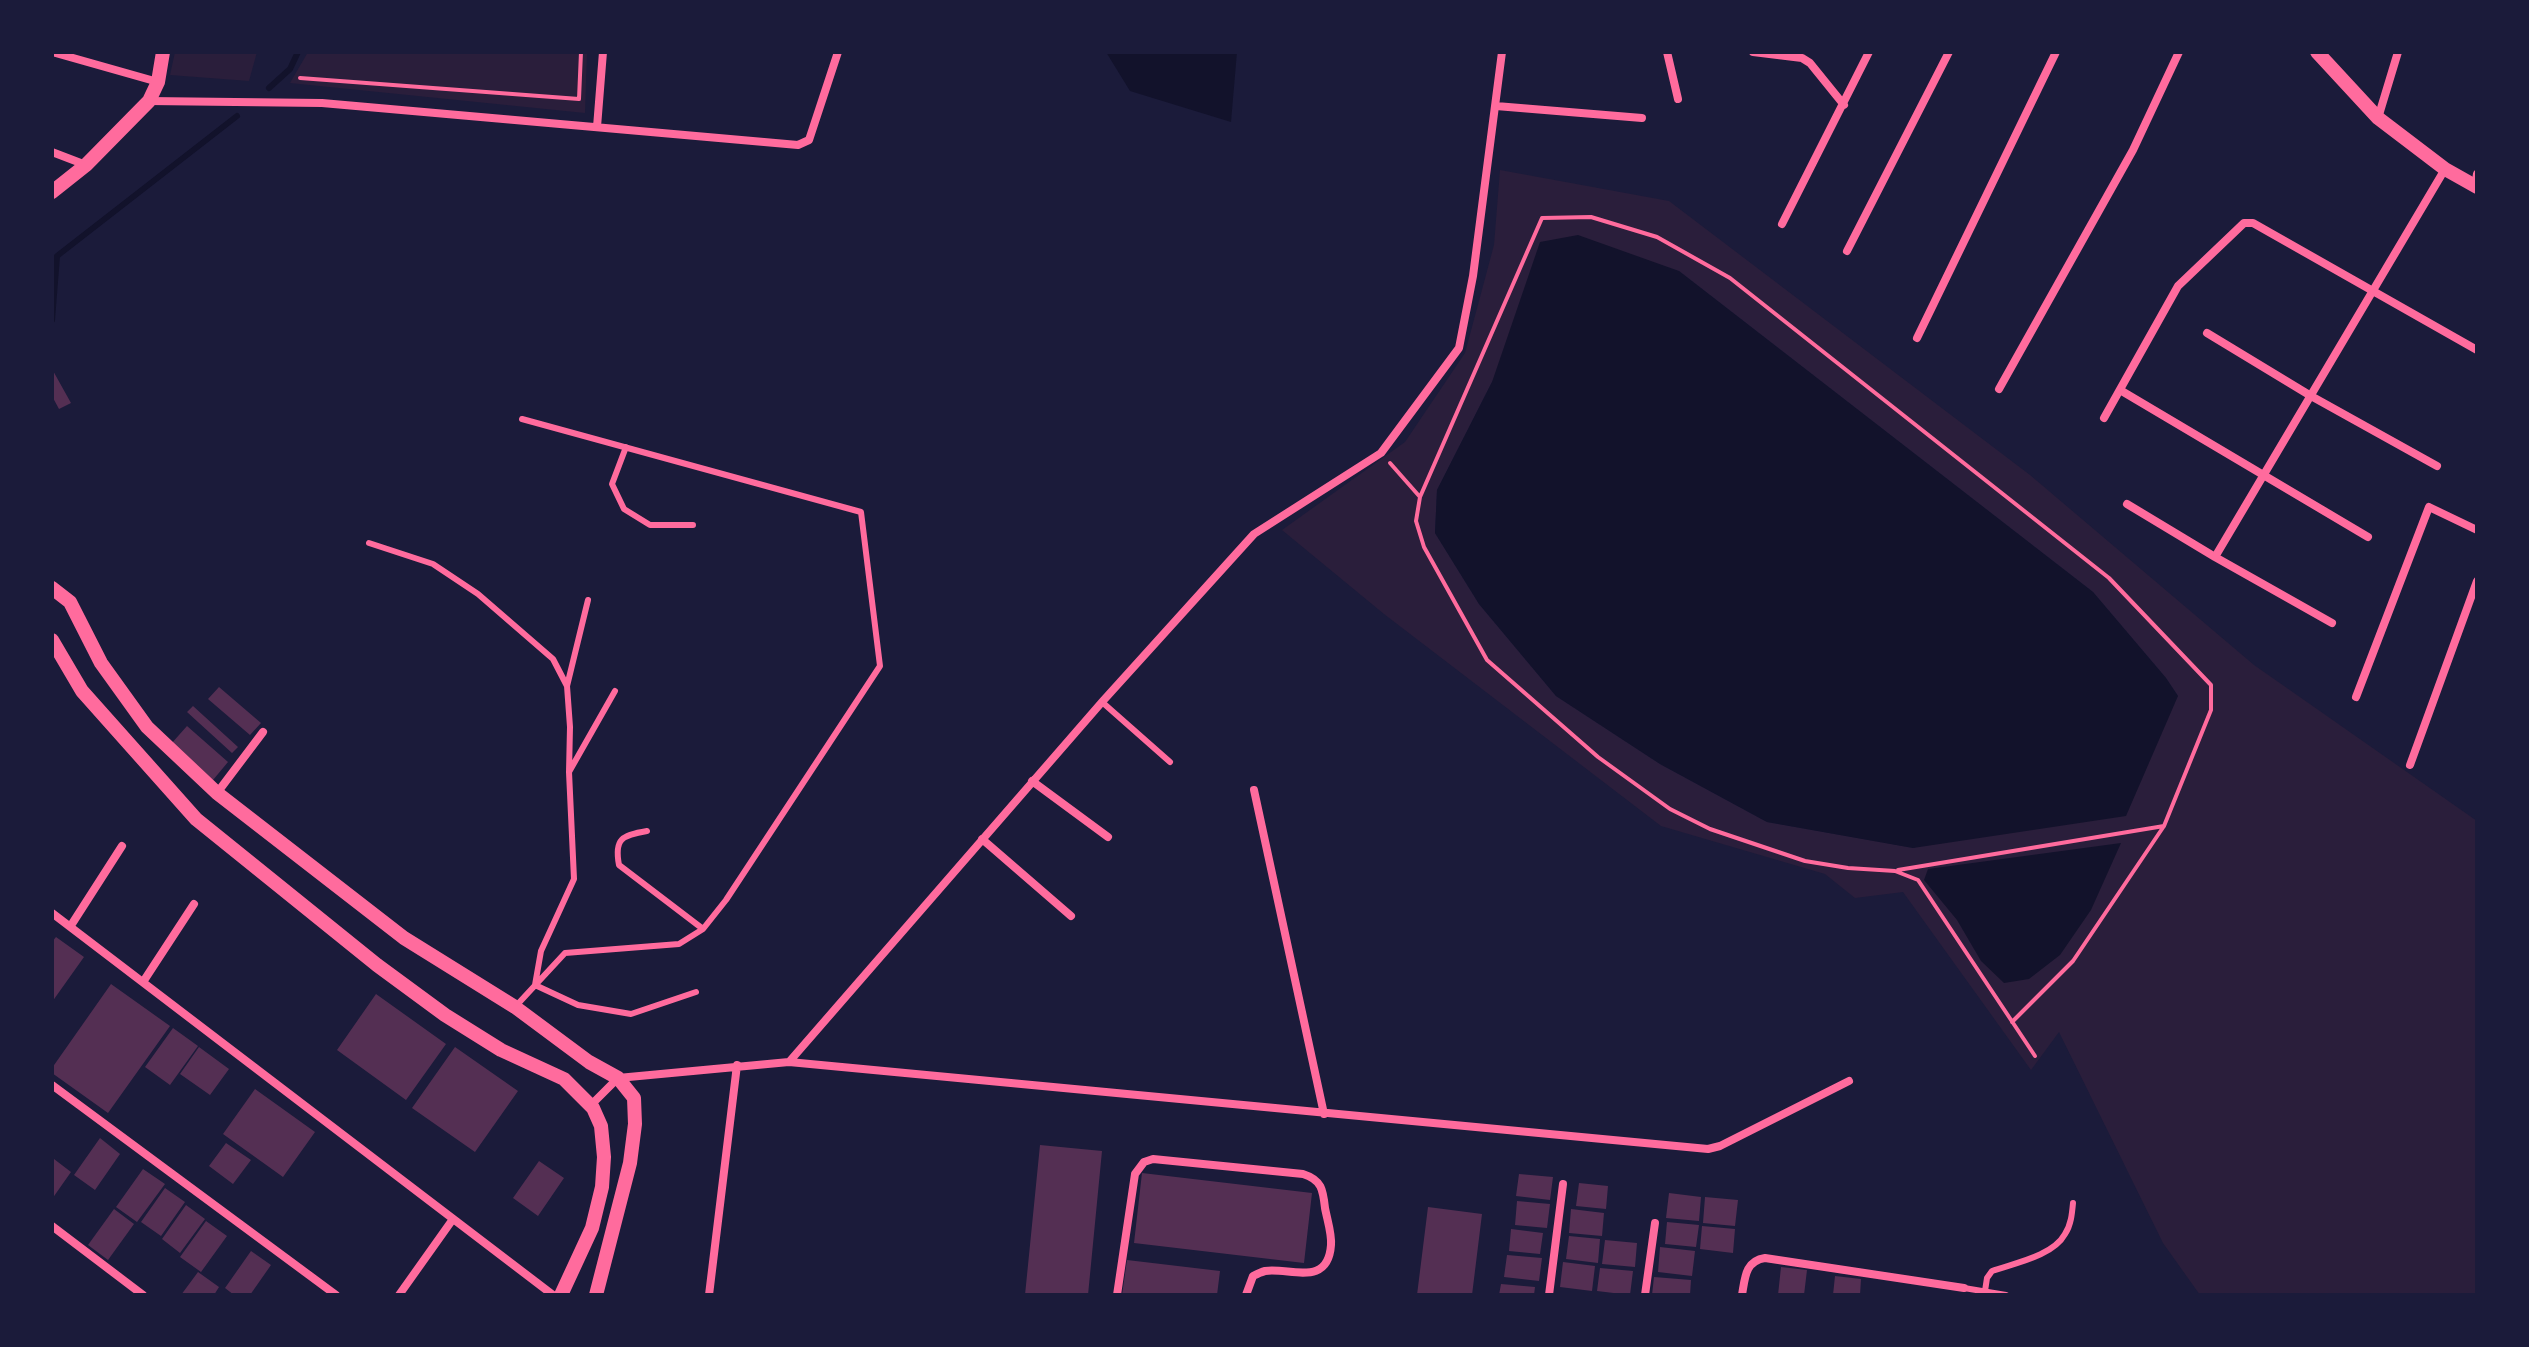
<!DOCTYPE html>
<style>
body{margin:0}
#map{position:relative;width:2529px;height:1347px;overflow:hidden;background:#1b1b3a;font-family:"Noto Sans",sans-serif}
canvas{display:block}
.frame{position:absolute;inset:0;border:54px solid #1b1b3a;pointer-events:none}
</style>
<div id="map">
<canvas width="2529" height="1347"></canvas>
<div class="frame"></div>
</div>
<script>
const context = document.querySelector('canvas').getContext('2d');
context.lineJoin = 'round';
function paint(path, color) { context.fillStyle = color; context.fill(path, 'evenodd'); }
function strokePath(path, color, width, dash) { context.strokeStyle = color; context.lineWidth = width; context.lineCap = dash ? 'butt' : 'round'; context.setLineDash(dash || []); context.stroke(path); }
const green = new Path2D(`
 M175,52h82l-8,29 -79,-6z
 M308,52h279l-2,61 -295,-30z
 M1500,170l169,31 361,274 224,190 223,156v474h-277l-37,-52 -104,-211 -28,38 -128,-178 -48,6 -30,-24 -164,-48 -277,-212 -102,-84 123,-88 60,-89 29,-108zM1679,271l414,321 73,86 12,18 -264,152 -147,-26 -107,-58 -104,-68 -77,-92 -44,-71 2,-43 55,-108z`);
const water = new Path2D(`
 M1106,52h131l-6,70 -101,-31z
 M1578,235l101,36 414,321 73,86 12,18 -52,120 -213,32 -146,-26 -107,-58 -104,-68 -77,-92 -44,-71 2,-43 55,-108 48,-140z
 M2121,843l-30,67 -31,45 -31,24 -25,4 -23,-22 -24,-41 -33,-40 4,-11z`);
const stream = new Path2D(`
 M269,88l21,-19 8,-17
 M52,320l5,-64 180,-140`);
const building = new Path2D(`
 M52,369l19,34 -12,6 -7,-13z
 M219,687l42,36 -11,12 -42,-36z
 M193,706l45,41 -6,6 -45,-41z
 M187,726l41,36 -15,18 -42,-36z
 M56,937l28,20 -32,45v-60z
 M111,984l59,42 -62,87 -56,-40v-5z
 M376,994l70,50 -40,56 -69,-50z
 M173,1028l25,18 -28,39 -25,-18z
 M199,1047l30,22 -19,26 -30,-21z
 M455,1047l63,44 -43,61 -63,-44z
 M255,1089l60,43 -32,45 -60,-43z
 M100,1138l20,16 -25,36 -21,-15z
 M226,1143l25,17 -18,24 -24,-18z
 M1040,1145l62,6 -14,144h-63z
 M54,1159l17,13 -19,27v-38z
 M539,1161l25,17 -26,38 -25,-18z
 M143,1169l22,15 -28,38 -21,-15z
 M1142,1173l170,20 -8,70 -170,-20z
 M1519,1174l34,3 -3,23 -34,-4z
 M1579,1183l29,3 -2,23 -30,-3z
 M165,1188l20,14 -24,34 -20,-14z
 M1669,1193l32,4 -2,24 -33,-3z
 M1705,1197l33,3 -3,26 -32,-3z
 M1517,1201l33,3 -3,24 -32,-3z
 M186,1205l19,14 -25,34 -18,-14z
 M1428,1207l54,7 -10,81h-55z
 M114,1209l20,15 -26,36 -20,-15z
 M1571,1209l33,4 -2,23 -33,-3z
 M206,1221l21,15 -26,36 -21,-15z
 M1667,1222l32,3 -3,22 -31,-3z
 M1702,1226l33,3 -2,24 -33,-4z
 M1511,1229l32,4 -3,21 -31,-3z
 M1569,1236l31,3 -2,24 -32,-4z
 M1605,1240l32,3 -2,24 -33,-3z
 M1660,1247l35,4 -3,25 -34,-4z
 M251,1251l20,14 -21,30h-16l-9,-7z
 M1507,1255l35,3 -3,23 -35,-4z
 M1127,1260l93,11 -3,24h-95z
 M1563,1262l32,4 -3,25 -32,-4z
 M1781,1267l26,3 -3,25h-26z
 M1600,1268l33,3 -3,24 -33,-4z
 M198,1272l21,15 -5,8h-33z
 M1835,1276l26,3 -1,16h-27z
 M1654,1277l37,3 -1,15h-38z
 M1501,1284l34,3 -1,8h-35z`);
const path = new Path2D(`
 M343,52h19
 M300,78l279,21 2,-47
 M1390,463l30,34 -4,24 8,26 63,113 111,97 72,52 40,20 95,32 43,7 47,3 23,9 117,176
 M1420,497l122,-279 49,-1 66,20 73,41 379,300 102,107v25l-47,116 -91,135 -61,61
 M1898,870l266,-44`);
const service = new Path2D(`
 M626,447l-14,37 12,25 26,16h43
 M369,543l64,21 45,30 75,65 14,27
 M588,600l-21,86 3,41 -1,45 46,-81
 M1102,702l68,60
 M569,772l5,107 -33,72 -6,34 43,20 53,9 65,-22
 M647,831c-25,4 -33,8 -28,34l84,64
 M515,1007l50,-54 114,-9 24,-15 23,-29 154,-234 -19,-154 -339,-93
 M1964,1288l42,7
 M1985,1291l2,-13 5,-7c23,-8 61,-15 73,-37 6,-9 7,-20 8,-31`);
const minor = new Path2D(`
 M52,52l106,30
 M1667,52l11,47
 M1753,52l49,6 8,5 34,42
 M149,101l173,2 476,42 11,-5 29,-88
 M1496,106l146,12
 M2378,118l20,-66
 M597,127l6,-75
 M52,152l34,13
 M2475,186l2,-12
 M1782,224l87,-172
 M1847,251l102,-199
 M2207,333l104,63 126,70
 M1917,338l139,-286
 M1999,389l134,-239 46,-98
 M2120,390l248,147
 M2104,418l74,-132 66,-63h9l224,127
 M2127,504l88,53 230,-388
 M2215,557l117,66
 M2356,697l73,-190 48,23
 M2410,765l67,-184
 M1032,781l76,56
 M1254,790l70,324
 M217,793l46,-61
 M982,839l89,77
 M52,913l501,382
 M70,927l52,-81
 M143,982l51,-78
 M789,1062l313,-360 152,-168 127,-81 78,-105 14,-72 29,-224
 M52,1085l284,210
 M590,1106l28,-28 171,-16 919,87 12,-3 129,-65
 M52,1226l91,69
 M399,1295l54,-76
 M709,1295l28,-230
 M1117,1295l18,-121 9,-12 9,-3 150,15c19,6 20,16 22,34 2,11 7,26 6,37 -3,43 -42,22 -66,26 -4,1 -8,3 -12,5l-7,19
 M1549,1295l14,-111
 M1645,1295l10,-72
 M1742,1295c3,-17 3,-34 23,-37l199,30`);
const tertiary = new Path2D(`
 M2317,52l61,66 67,51 32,18
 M52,192l34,-27 63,-64 9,-19 5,-30
 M52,588l18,14 31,61 46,64 70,66 187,145 111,69 74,55 29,16 16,20 1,26 -5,39 -34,132
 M52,640l30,51 114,128 181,146 68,50 56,35 63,29 29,29 8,18 3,31 -2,30 -10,41 -31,67`);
paint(green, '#2a1e3b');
paint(water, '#12122b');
strokePath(stream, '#12122b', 6);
paint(building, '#542f53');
strokePath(path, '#ff6b9d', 4);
strokePath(service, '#ff6b9d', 6);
strokePath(minor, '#ff6b9d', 8);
strokePath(tertiary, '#ff6b9d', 14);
</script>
